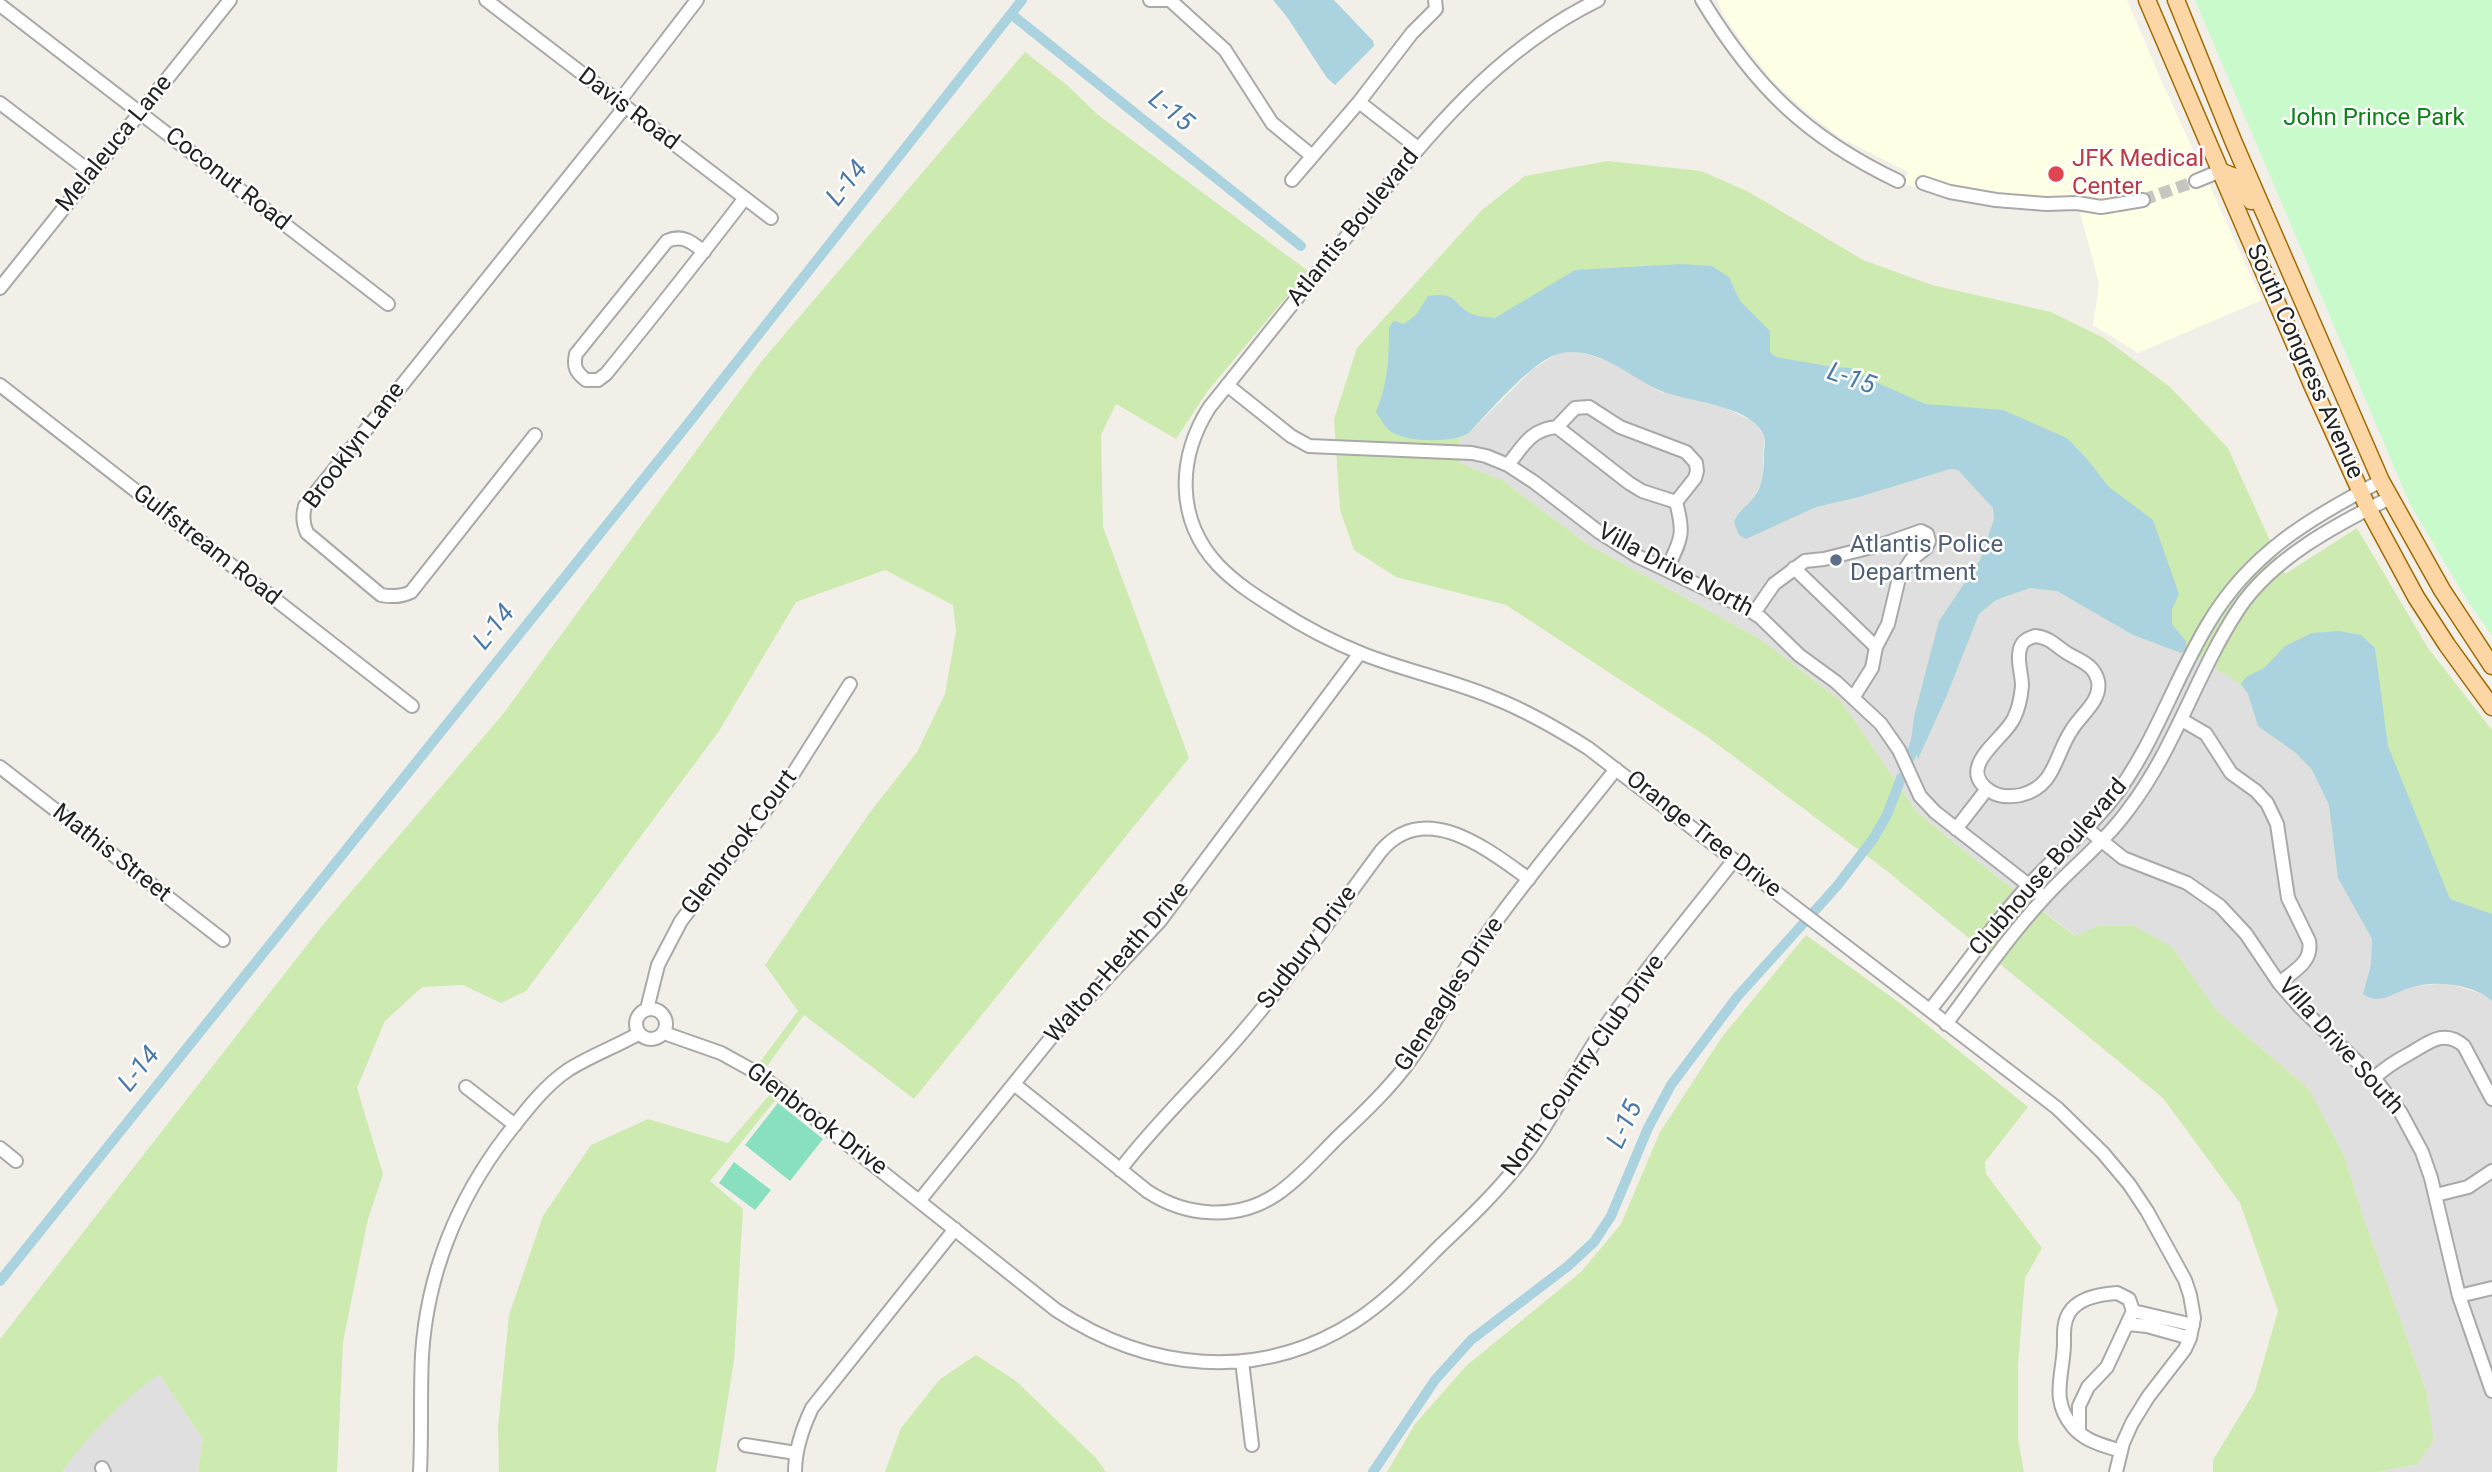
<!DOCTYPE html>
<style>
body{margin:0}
canvas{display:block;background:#f2efe9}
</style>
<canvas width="2492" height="1472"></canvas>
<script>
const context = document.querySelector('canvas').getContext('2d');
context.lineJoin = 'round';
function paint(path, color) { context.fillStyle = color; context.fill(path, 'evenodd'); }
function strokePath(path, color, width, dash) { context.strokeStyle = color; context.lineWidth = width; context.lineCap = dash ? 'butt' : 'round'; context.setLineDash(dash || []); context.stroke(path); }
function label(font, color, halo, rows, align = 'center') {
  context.font = font + ' Roboto,sans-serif'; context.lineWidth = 5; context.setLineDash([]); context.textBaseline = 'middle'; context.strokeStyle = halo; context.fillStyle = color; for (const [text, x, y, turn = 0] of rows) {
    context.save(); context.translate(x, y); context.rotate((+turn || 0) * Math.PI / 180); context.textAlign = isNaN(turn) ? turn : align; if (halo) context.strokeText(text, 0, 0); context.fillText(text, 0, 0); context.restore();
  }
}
const residential = new Path2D(`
 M1578,351l34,12 49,29 62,15 33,16 8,14 -1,43 -11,20 -14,13 8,26 70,-32 43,-10 91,-28 8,1 35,38 1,11 -14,41 -41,61 8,74 32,-81 17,-14 34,-12 27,3 76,44 48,18 5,-3 55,34 7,10 10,32 38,27 16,17 17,35 9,73 34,61 -1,26 -8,29 17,5 31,-12 36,-4 38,12 7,6v471h-115l41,-8 16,-24 -7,-47 -63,-174 -19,-62 -36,-68 -92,-78 -45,-64 -74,-21 -22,10 -103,-78 -56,-46 -76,-111 -81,-62 -173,-95 -85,-64 -42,-17 -1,-24 10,-6 63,-63 26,-17z
 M159,1374l44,65 -5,33h-136l21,-31 46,-45z`);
const education = new Path2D(`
 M1717,0h410l35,82 100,218 -124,53 -45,-28 6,-41 -20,-76 -131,-11 -44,-13 4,-12 -67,-34 -37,-28 -32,-30 -27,-34 -21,-30z`);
const grass = new Path2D(`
 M1025,52l42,33 30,29 211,157 -101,121 -31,47 -60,-35 -15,31 2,92 86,231 -275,341 -110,-84 -39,54 21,18 -76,94 33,28 -9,152 -18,111h-217l-1,-45 11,-112 34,-99 48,-71 57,-26 80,24 44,-51 -21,-18 47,-63 -33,-46 103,-150 49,-63 28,-58 11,-63 -3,-26 -68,-35 -89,32 -77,129 -193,260 -25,12 -38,-18 -41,2 -37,34 -28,67 26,86 -15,45 -25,123 -6,130h-139l5,-33 -44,-65c-38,28 -70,59 -97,98h-62v-133l321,-412 182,-213 258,-352z
 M1608,161l93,10 48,21 114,68 69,25 119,27 53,26 66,49 58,61 57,126 72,-46 71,120 64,82v271c-20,-18 -58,-21 -83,-13 -16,5 -31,17 -46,6l8,-29 1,-26 -34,-61 -9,-73 -17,-35 -16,-17 -38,-27 -10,-32 -8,-10 -54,-34 -5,3 -48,-18 -76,-44 -27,-3 -34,12 -17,14 -32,81 -29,64 -7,-17 3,-25 25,-96 41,-61 14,-41 -1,-11 -35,-38 -8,-1 -91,28 -43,10 -70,32 -7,-4 -5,-13c4,-10 9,-13 16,-20 13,-14 14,-28 14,-45 0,-6 2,-15 0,-21 -11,-32 -80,-34 -105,-46 -31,-14 -61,-44 -98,-37 -28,6 -72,59 -92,80l-10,6 1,24 42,17 85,64 173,95 81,62 76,111 56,46 102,78 23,-10h36l38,21 45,64 92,78 36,68 19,62 63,174 7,47 -16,24 -41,8h-164v-12l42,-69 23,-80 -38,-108 -77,-105 -276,-227 -178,-133 -203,-133 -110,-28 -42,-27 -14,-40 -6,-91 23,-71 125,-138 43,-34z
 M1806,935l99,72 123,100 -43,55 1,12 56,74 -17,30 -7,88v73l6,33h-637l28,-48 51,-58 115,-94 40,-48 39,-92 62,-95z
 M976,1355l40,26 80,77 10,14h-221l16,-44 38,-48z`);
const park = new Path2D(`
 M2195,0h297v636l-25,-36 -57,-96z`);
const pitch = new Path2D(`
 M778,1103l45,36 -33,42 -45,-36z
 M734,1162l37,28 -16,20 -36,-27z`);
const water = new Path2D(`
 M1273,0h61l39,41 1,5 -39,39 -8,-7 -40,-61z
 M1682,264l30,2 17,11 11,24 30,30v21l6,5 57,10 18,1 18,11 56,25 78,6 64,28 20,21 22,28 44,33 26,74 -7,15v15l14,17v9l-5,3 -48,-18 -76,-44 -27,-3 -34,12 -17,14 -32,81 -29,64 -7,-17 3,-25 25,-96 41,-61 14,-41 -1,-11 -35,-38 -8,-1 -91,28 -43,10 -70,32 -7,-4 -5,-13c4,-10 9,-13 16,-20 13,-14 14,-28 14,-45 0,-6 2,-15 0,-21 -11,-32 -80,-34 -105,-46 -31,-14 -61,-44 -98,-37 -28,6 -72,59 -92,80 -18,10 -62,10 -79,-2 -5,-4 -10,-13 -14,-19 12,-29 13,-53 13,-85l5,-6 10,3 12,-9 12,-19c31,-5 24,9 44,18 6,3 16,3 23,4l80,-48z
 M2339,631l22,4 14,13 13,98 62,153 42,15v87c-20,-18 -58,-21 -83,-13 -16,5 -31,18 -46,6l8,-29 1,-26 -34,-61 -9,-73 -17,-35 -16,-17 -38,-27 -10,-32 -7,-10 5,-7 18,-9 21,-22 27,-13z`);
const canal = new Path2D(`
 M1011,14l290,232
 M1910,758l8,-24
 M0,1281l687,-856 335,-425
 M1373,1472l62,-92 36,-40 97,-74 26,-24 17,-26 37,-88 23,-43 66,-88 100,-111 36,-47 14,-24 14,-37`);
const minorTunnel = new Path2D(`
 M2143,200l53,-19`);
const minor = new Path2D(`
 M486,0l285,218
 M1150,0h20
 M1170,0l55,50 47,73 40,33
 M1598,0c-106,52 -174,140 -246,230 -48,59 -96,119 -143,178 -32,51 -33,112 9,157 17,18 39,32 60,45 26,17 55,32 85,44 43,17 88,26 131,44 33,13 64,31 94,50l469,360 46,45 26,31 18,27 38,69 5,15 4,23 -4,20 -5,11 -37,48 -16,26 -9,20 -7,29
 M1702,0c53,87 104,137 196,181
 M0,5l388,299
 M1359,102l59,46
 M0,103l92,70
 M618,103l79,-103
 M1292,180l67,-78 53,-69 24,-24 -1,-9
 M2196,181l24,-10
 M1923,183l27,9 46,8 50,4 31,-1 24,4 42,-7
 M704,252c-12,-10 -22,-18 -37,-11l-91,113c-3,13 0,18 10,26h12l8,-6c47,-58 93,-116 139,-176
 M0,288l230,-288
 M0,385l412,321
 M1227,385l64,51 18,10 163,7 14,3 22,9 26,17 65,50 38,24 105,50 18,11 39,38 37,27 45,42 18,26 21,46 15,16 109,85
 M1557,427l72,56 13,8 34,11
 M535,435l-124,157c-10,5 -19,5 -30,3l-74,-62c-4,-9 -5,-17 -2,-27l319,-398
 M1508,465c15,-19 23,-36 49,-38l18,-19 14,-1 31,20 66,25 10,11 1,8 -2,7 -19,24c9,33 5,37 -9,67
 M1794,568l82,79
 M1754,613l20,-29 31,-23 19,-2 60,-15 37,-13 6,3 2,7 -3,7 -14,11 -13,19 -11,46 -12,23 -4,21 -19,30
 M2035,636c14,1 21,10 32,17 13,8 27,11 31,28 4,20 -18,34 -27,50 -16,24 -16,56 -50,64 -10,2 -22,2 -31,-4 -36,-24 15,-52 24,-73 5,-10 7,-21 8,-32 0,-13 -7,-30 0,-42 3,-5 8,-6 13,-8z
 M2182,720l24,14 25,39 25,18 11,12 10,21 11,74 21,43c4,21 -15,30 -30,42
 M0,767l223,173
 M2086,828l37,30 64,25 33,23 26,28 33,49 21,24 74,71 27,35 21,39 9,26 28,118 33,95
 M1956,829l31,-40
 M636 1024a15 15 0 1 1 30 0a15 15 0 1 1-30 0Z
 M647,1009l11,-44 23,-44 112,-147 57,-90
 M1930,1010c33,-41 63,-86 99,-125 26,-29 57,-53 82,-84 42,-53 62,-119 97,-177 42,-71 102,-106 173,-143
 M1946,1024c32,-43 62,-87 98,-126 27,-30 60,-55 84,-88 47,-61 68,-136 110,-200 33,-51 99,-86 152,-112
 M664,1033l57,20 38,21 297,236c92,61 202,73 298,12 33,-21 60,-50 87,-77 31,-29 61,-58 86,-92 29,-39 48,-83 75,-122 41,-59 88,-115 132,-171
 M2374,1078c11,-10 20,-16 33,-23 19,-10 36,-28 57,-9l28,53
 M1014,1084l133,107c39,26 90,30 130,3 23,-16 42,-38 62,-58 26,-24 52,-49 72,-77 30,-42 51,-90 81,-132 39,-54 83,-106 124,-158
 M466,1087l49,38
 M0,1148l16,13
 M1120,1170c37,-49 82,-90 121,-136 50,-58 94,-121 140,-183 44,-52 106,-2 148,28
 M2436,1195l32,-8 24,-16
 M920,1200l130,-161 110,-118 200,-268
 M2459,1296l33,-8
 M2133,1311l60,14
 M2128,1324l19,2 43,12
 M1242,1361l10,84
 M2079,1433v-27l9,-19 19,-20 26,-56 -4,-12 -12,-6c-16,1 -39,5 -48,20 -6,10 -5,21 -5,32 -1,31 -14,55 9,82 13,15 30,18 48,24
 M745,1445l51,8
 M102,1468l2,4
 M420,1472c2,-39 0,-78 2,-117 5,-80 35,-155 84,-219 19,-24 37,-49 62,-66 22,-14 47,-23 70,-36
 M795,1472c0,-23 7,-43 17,-64l143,-179`);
const major = new Path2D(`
 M2147,0l166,387 55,121 48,89 31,48 45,62
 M2176,0l58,143 147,338 61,109 50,76
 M2220,171l15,6 16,24`);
const markers = [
 [2056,174,9,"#e0444e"],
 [1836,560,7,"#5c6f8a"]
];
const streetNames = [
 ["Davis Road",628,110,37],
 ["Melaleuca Lane",115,144,-51],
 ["Coconut Road",227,180,38],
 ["Atlantis Boulevard",1354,228,-51],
 ["South Congress Avenue",2304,362,66],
 ["Brooklyn Lane",355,446,-53],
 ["Gulfstream Road",206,546,38],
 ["Villa Drive North",1675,571,28],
 ["Orange Tree Drive",1703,835,38],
 ["Glenbrook Court",740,843,-53],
 ["Mathis Street",111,854,38],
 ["Clubhouse Boulevard",2049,868,-49],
 ["Sudbury Drive",1308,948,-53],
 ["Walton-Heath Drive",1118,963,-49],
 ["Gleneagles Drive",1450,995,-57],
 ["Villa Drive South",2340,1047,48],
 ["North Country Club Drive",1584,1066,-55],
 ["Glenbrook Drive",816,1120,37]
];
const parkNames = [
 ["John Prince Park",2374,119]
];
const healthNames = [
 ["JFK Medical",2072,160],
 ["Center",2072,188]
];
const serviceNames = [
 ["Atlantis Police",1850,546],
 ["Department",1850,574]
];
const waterNames = [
 ["L-15",1170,112,39],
 ["L-14",848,184,-52],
 ["L-15",1851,380,19],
 ["L-14",495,628,-51],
 ["L-14",140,1070,-51],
 ["L-15",1626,1125,-65]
];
paint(residential, '#e0dfdf');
paint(education, '#ffffe5');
paint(grass, '#cdebb0');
paint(park, '#c8facc');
paint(pitch, '#88e0be');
paint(water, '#aad3df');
strokePath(canal, '#aad3df', 10);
strokePath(minorTunnel, '#c8c6c1', 12, [12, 6]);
strokePath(minor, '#a9a9a9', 16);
strokePath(major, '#a06b00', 19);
strokePath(minor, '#fff', 12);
strokePath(major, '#fcd6a4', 16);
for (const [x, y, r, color] of markers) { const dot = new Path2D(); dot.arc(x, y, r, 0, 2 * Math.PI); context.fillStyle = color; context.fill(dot); strokePath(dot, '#fff', 2.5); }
label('24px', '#222', '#fff', streetNames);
label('24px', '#0c8416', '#fff', parkNames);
label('24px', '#be3a42', '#fff', healthNames, 'left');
label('24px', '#4e5e75', '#fff', serviceNames, 'left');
label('italic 26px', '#4a7aab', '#fff', waterNames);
</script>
